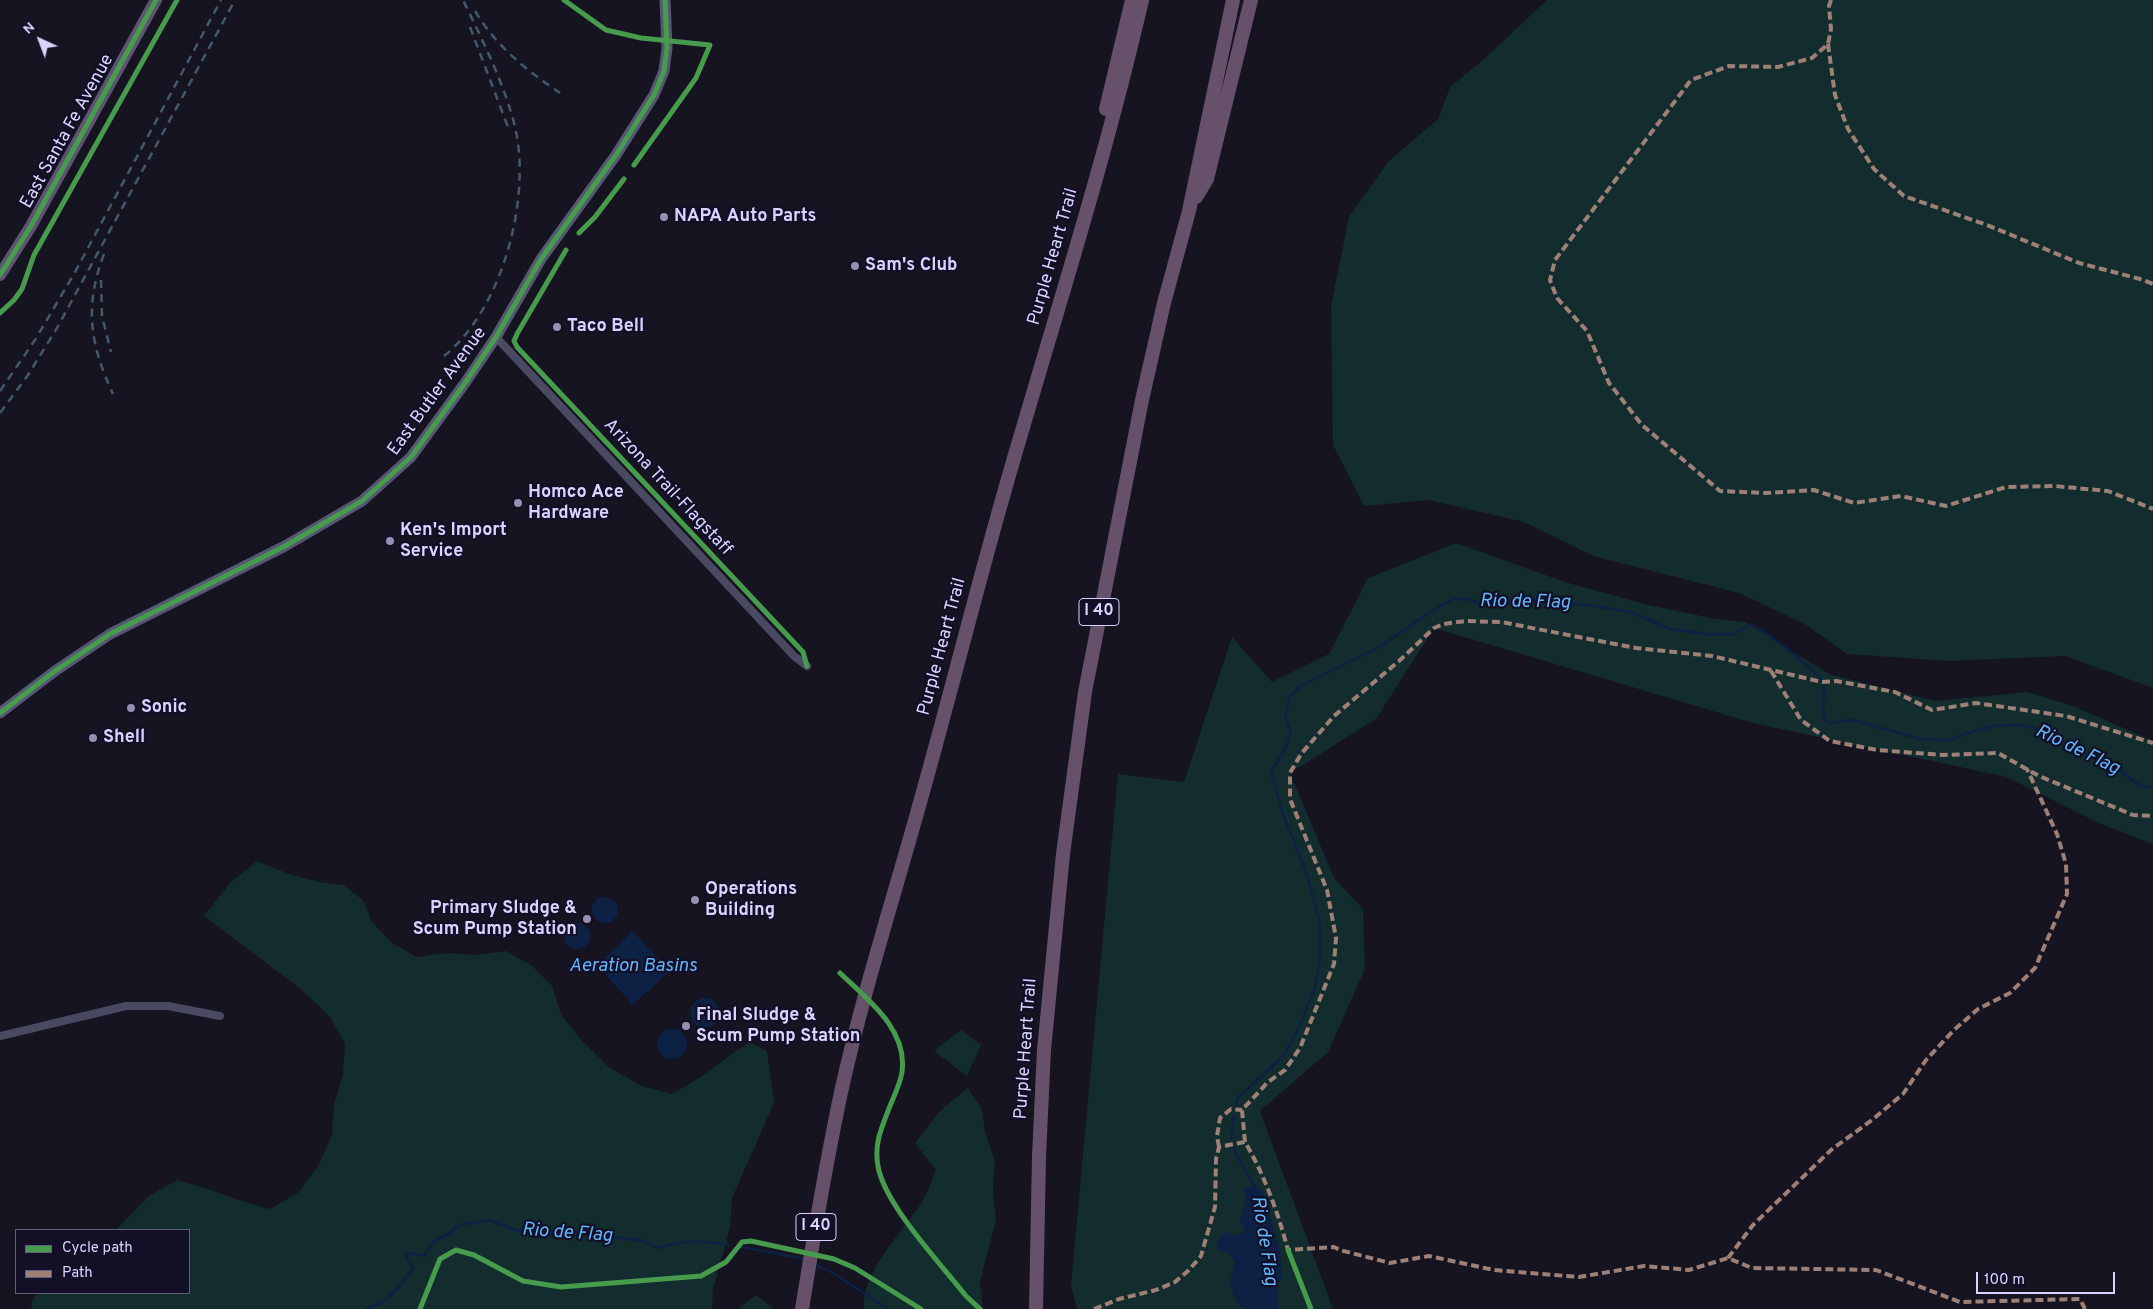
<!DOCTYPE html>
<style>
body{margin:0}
#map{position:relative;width:2153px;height:1309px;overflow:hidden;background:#161421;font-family:Overpass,sans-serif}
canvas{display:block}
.legend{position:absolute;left:15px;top:1229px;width:175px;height:65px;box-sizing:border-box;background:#130f26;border:1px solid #625e7d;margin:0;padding:6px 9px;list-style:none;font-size:15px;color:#d9d4ff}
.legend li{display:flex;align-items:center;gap:10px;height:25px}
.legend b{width:25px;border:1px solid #625e7d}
.north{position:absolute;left:15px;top:15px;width:50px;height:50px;-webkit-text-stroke:4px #130f26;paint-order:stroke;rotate:317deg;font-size:14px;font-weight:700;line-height:20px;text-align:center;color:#d9d4ff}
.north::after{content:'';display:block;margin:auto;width:18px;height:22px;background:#d9d4ff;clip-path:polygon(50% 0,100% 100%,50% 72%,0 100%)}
.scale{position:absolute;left:1976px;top:1272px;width:139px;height:22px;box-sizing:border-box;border:2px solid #d9d4ff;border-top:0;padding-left:6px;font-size:15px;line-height:18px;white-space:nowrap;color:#d9d4ff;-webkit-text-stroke:4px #130f26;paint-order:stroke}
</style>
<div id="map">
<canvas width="2153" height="1309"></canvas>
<ul class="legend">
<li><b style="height:6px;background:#469c4c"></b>Cycle path</li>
<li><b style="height:6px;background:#9e8076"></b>Path</li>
</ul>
<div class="north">N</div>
<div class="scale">100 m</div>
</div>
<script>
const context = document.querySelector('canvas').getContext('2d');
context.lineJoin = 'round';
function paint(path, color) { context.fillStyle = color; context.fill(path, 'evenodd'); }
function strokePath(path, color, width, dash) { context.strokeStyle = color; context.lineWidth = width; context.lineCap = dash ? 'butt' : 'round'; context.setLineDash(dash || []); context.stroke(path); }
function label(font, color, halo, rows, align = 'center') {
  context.font = font + ' Overpass,sans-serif'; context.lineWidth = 4.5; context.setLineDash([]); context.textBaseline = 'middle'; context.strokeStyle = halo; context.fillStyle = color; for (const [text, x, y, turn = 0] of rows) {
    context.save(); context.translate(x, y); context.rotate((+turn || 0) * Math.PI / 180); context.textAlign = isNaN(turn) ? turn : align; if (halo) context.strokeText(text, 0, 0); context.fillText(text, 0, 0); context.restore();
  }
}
const green = new Path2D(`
 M1547,0h606v688l-88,-32 -116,5 -102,-7 -42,-30 -66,-31 -146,-37 -69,-34 -95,-22 -65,6 -31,-61 -2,-139 18,-89 39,-55 50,-43 12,-32 33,-27z
 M1456,543l109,39 83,23 68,14 29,3 84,52 106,27 92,-9 46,14 80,35v103l-52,-20 -94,-47 -254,-54 -319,-95 -58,91 -86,54 44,105 29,31 2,60 -37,83 -68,59 73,198h-256l-6,-24 47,-511 66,8 48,-145 40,45 57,-28 39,-76z
 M257,861l32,13 30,8 24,3 20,15 9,22 20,21 25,14 30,-4 30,2 29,-4 25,14 21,21 9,28 21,27 27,26 32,19 31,8 27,-16 50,-36 18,9 7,52 -42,95 -2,30 -17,61 -1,20h-681l1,-8 6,-8h151v-63h-73l33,-34 28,-16c32,8 61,21 93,29l28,-16 20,-27 14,-31 2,-30 9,-31 2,-30 -15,-27 -27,-26 -99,-75 26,-33z
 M961,1030l20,15 -14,31 -33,-25z
 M968,1088l14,22 3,23 10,28 -2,30 3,29 -16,62 3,27h-119c-4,-35 40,-79 58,-107 6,-10 10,-22 14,-32l-21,-27 26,-33z
 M756,1295l18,14h-36z`);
const water = new Path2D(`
 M592 910a13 13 0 1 1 26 0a13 13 0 1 1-26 0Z
 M564 936a13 13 0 1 1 26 0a13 13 0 1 1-26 0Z
 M633,931l37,40 -37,34 -36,-40z
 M690 1013a15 15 0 1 1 30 0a15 15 0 1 1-30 0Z
 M657 1044a15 15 0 1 1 30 0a15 15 0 1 1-30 0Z
 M1255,1186l7,4 18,60 2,29 -4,4v26h-30l-7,-2c-11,-18 -14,-23 -6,-43l-5,-10 -13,-5 2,-12 9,-5 9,4 8,-4 -5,-12 6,-19 -2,-14z`);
const stream = new Path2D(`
 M1236,1107l1,-8 47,-44 12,-21 19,-46 6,-34 -2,-35 -12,-44 -25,-64 -11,-39 15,-25 5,-15 -6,-13 4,-20 10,-12 77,-38 59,-40 19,-10h13l20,6 42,-6 22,4 36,2 43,7 40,17 35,5h29l17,-10c21,13 40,27 59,44 3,3 9,7 11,11 8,15 -4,32 7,44l25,-3 67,19 30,1 24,-9 19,-5 29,-1 17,5 83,42c9,8 18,15 31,16
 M1231,1140l3,-24
 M1233,1148l22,39
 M742,1247l63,12
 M814,1264l19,9 55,36
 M366,1309c25,-8 32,-21 47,-41l-7,-12 2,-3 16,3 11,-16 12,-5 12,-10 30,-5 26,10 39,5 20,-3 70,9 13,7c29,-9 43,-7 73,-3`);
const minor = new Path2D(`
 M496,337l298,319 13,10
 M0,1036l126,-30h42l52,10`);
const secondary = new Path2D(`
 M0,713l55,-42 55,-37 175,-88 77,-45 49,-44 54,-74 31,-46 45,-78 75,-104 38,-60 10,-24 3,-23 -2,-48`);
const primary = new Path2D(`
 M0,275l31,-49 125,-226`);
const motorway = new Path2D(`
 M1106,109l26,-109
 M1196,197l11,-18 44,-179
 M802,1309c12,-74 24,-148 40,-221 21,-95 51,-188 77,-282 32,-113 60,-228 93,-341 45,-155 94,-308 130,-465
 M1036,1309l3,-153 5,-106 19,-196 22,-162 57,-292 22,-97 25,-92 44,-211`);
const rail = new Path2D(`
 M475,11c21,35 51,59 85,82
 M470,27l38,100
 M104,254c-20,53 -14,90 9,140
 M101,280l1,36 9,36
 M444,356c59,-47 89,-161 70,-233 -11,-42 -32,-84 -51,-123
 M0,391l35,-51 39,-66 147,-274
 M0,413l28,-38 29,-47 178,-328`);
const quiet = new Path2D(`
 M1831,0l-2,6 2,23 -3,15 -16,14 -34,9 -49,-1 -38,14 -136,180 -5,20 7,18 30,33 22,52 33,42 78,66 46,2 48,-3 40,13 47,-7 45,10 60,-19 49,-1 53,5 45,18
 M1828,44l7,51 13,34 26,40 30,27 83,29 92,38 61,16 13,5
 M1771,671l30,49 29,21 47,9 66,5 55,-2 41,23 94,39 20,1
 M1245,1142l-3,-32 26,-28 17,-12 15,-22 34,-84 2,-26 -9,-48 -37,-91v-26l11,-19 33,-38 65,-55 35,-33 10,-4 21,-3 36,1 135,26 76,8 110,26 14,-1 59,11 37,18 44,-7 90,13 87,27
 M1219,1147l-2,-11 3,-18 11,-9 11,1
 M1728,1258l25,-33 78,-75 41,-30 31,-26 23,-34 28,-30 24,-21 32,-16 25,-25 32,-74 -1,-30 -9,-30 -30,-65
 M1094,1309l25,-10 37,-9 19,-8 14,-12 12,-14 14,-49 1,-48 3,-12 26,-5c20,34 33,71 43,108l46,-3 6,3 50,13 39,-7 65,14 85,7 65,-11 45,4 39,-12 24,10 124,2 84,32 120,-3 5,10`);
const cycleway = new Path2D(`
 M564,0l42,30 35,8 69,7 -14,33 -62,87
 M579,233l16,-16 29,-38
 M566,250l-49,84 -3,7 3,6 286,305 4,14
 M0,275l31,-49 125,-226
 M0,313l14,-13 8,-11 12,-34 143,-255
 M0,713l55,-42 55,-37 175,-88 77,-45 49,-44 54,-74 31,-46 45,-78 75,-104 38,-60 10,-24 3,-23 -2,-48
 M840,973c27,26 68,56 62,99 -2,13 -9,26 -14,39 -7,18 -14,34 -10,55 6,38 63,98 88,130l14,13
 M1288,1250l23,59
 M420,1309l20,-50 16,-9 18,5 49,26 38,6 140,-11 25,-14 16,-20 9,-1 83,18 21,9 66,41`);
const markers = [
 [664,217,5,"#9591b1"],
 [855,266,5,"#9591b1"],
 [557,327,5,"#9591b1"],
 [518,503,5,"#9591b1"],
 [390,541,5,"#9591b1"],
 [131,708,5,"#9591b1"],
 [93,738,5,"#9591b1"],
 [695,900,5,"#9591b1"],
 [587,919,5,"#9591b1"],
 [686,1026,5,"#9591b1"]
];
const shields = [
 [1099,612,40],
 [816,1227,40]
];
const shieldNames = [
 ["I 40",1099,612],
 ["I 40",816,1227]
];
const streetNames = [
 ["East Santa Fe Avenue",68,132,-61],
 ["Purple Heart Trail",1054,257,-74],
 ["East Butler Avenue",438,392,-54],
 ["Arizona Trail-Flagstaff",667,488,47],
 ["Purple Heart Trail",943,647,-75],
 ["Purple Heart Trail",1027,1049,-86]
];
const poiNames = [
 ["NAPA Auto Parts",674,217],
 ["Sam's Club",865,266],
 ["Taco Bell",567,327],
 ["Homco Ace",528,493],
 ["Hardware",528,514],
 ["Ken's Import",400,531],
 ["Service",400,552],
 ["Sonic",141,708],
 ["Shell",103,738],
 ["Operations",705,890],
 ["Building",705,911],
 ["Primary Sludge &",577,909,"right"],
 ["Scum Pump Station",577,930,"right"],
 ["Final Sludge &",696,1016],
 ["Scum Pump Station",696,1037]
];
const waterNames = [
 ["Rio de Flag",1525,603,1],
 ["Rio de Flag",2077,751,26],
 ["Aeration Basins",633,967],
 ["Rio de Flag",567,1234,4],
 ["Rio de Flag",1263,1241,81]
];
paint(green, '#132c2d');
paint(water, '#0d2144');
strokePath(stream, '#0d2144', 2.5);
strokePath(minor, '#4a4962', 8);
strokePath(secondary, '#575674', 11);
strokePath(primary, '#5e5373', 12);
strokePath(motorway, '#67516a', 14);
strokePath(rail, '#43596b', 2.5, [8, 6]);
strokePath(quiet, '#9e8076', 4, [8, 4]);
strokePath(cycleway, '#469c4c', 5);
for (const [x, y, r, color] of markers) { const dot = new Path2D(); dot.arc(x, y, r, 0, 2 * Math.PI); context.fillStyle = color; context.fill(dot); strokePath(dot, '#130f26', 2); }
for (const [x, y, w] of shields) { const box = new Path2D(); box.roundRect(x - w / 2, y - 13.5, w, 27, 4); context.fillStyle = '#130f26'; context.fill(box); strokePath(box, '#d9d4ff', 1); }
label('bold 16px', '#d9d4ff', null, shieldNames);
label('18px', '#d9d4ff', '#130f26', streetNames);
label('bold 18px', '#d9d4ff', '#130f26', poiNames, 'left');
label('italic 19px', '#62b6ff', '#130f26', waterNames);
</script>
